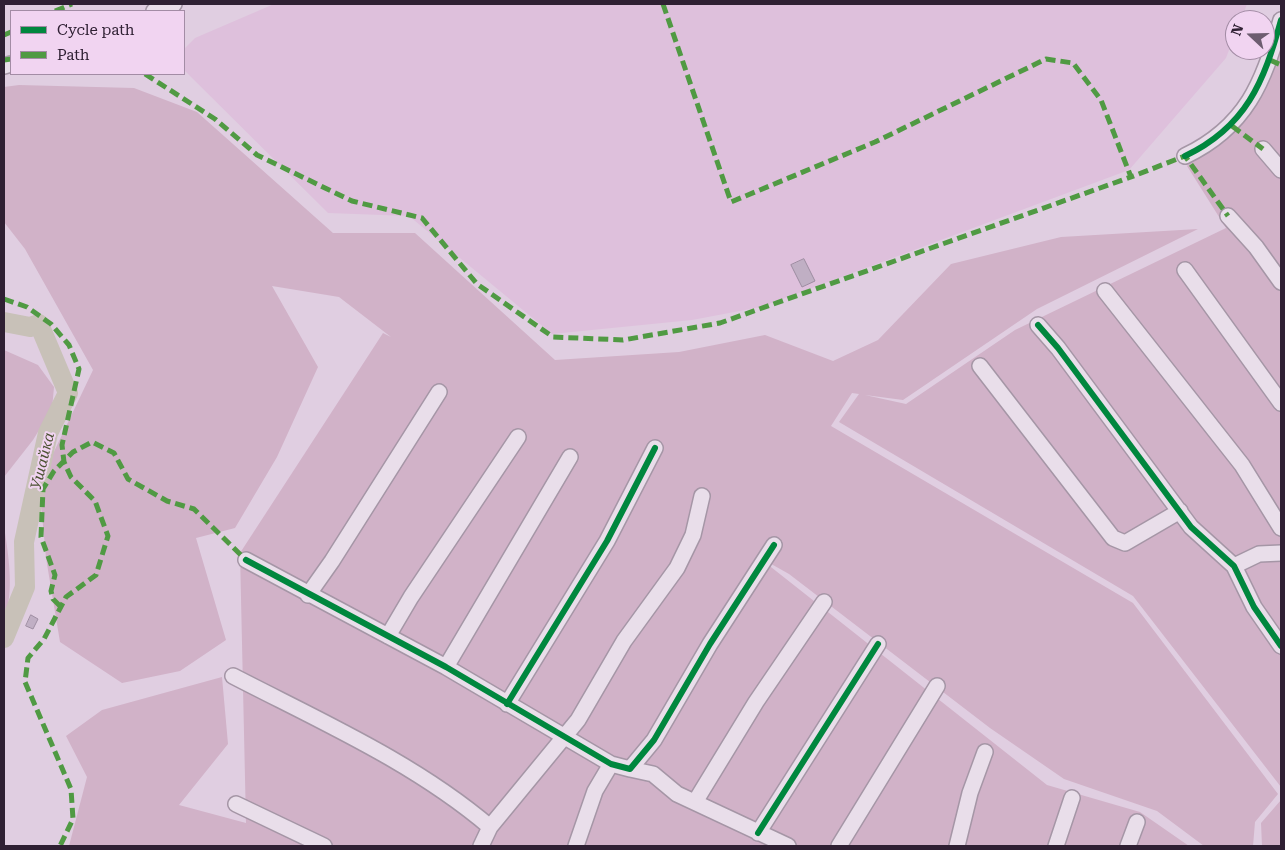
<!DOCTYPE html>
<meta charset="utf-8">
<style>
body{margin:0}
#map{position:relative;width:1285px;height:850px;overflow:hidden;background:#e0cee1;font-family:"Roboto Serif",serif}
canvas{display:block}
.frame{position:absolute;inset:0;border:5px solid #2f2033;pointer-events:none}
.legend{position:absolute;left:10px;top:10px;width:175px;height:65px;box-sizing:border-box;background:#f1d4f1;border:1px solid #a38ca5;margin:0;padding:6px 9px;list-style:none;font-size:15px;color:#2f2033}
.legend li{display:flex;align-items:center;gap:10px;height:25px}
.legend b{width:25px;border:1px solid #a38ca5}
.north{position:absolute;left:1225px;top:10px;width:50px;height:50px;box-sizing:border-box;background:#f1d4f1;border:1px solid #a38ca5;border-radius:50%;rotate:291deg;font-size:14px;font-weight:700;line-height:20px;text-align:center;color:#2f2033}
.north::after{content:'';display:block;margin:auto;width:18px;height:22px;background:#6d5d70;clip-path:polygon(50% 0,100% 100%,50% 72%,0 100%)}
</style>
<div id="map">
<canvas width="1285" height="850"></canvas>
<div class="frame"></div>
<ul class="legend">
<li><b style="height:6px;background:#00873e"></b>Cycle path</li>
<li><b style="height:6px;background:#509a43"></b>Path</li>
</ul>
<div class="north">N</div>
</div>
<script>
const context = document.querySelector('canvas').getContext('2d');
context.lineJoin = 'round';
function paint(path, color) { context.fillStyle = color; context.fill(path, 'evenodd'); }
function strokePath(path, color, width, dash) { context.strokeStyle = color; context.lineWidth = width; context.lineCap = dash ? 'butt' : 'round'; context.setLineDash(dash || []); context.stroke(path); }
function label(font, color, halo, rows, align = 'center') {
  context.font = font + ' "Roboto Serif",serif'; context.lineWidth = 4; context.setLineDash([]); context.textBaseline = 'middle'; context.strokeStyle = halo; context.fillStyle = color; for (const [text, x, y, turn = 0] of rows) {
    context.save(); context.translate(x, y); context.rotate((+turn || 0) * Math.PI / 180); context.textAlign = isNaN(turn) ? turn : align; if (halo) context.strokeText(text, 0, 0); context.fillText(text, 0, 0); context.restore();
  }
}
const farmland = new Path2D(`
 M274,4h973l-6,16h-6v14l-9,24 -97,112 -368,137 -69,13 -140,14 -143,-118 -81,-3 -144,-143v-21l11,-11z`);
const green = new Path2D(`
 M1281,49v738l-148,-191 -294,-174 20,-28 -7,-1 -21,33 302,177 145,191 -23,28 -2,24h-49l-47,-35 -93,-32 -74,-51 -201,-154 -32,-18 290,229 93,27 49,34h-1120l18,-69 -21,-41 36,-26 120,-33 6,67 -49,61 67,18 -6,-270 143,-220 8,4 -52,-40 -67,-11 46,81 -41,90 -42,71 -39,10 30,102 -46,31 -58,12 -62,-41 -14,-84 -7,-75 54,-113 -68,-121 -21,-27v-135l15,-2 115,3 63,24 136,121h82l140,127 124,-8 86,-17 68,26 45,-21 73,-76 110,-27 137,-8 -161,80 -134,91 -38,-5 41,9 109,-74 211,-102 -39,-62 91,-106z
 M4,350l34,15 16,22 -2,22 -19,31 -29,37z
 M4,526c4,27 11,66 0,92z
 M1281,800v46h-19l-1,-23z`);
const river = new Path2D(`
 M4,322l26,5 9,-3 29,69 -20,40 -24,109 1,45 -21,51`);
const building = new Path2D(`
 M804,259l11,22 -13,6 -11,-22z
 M31,615l7,4 -5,10 -7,-3z`);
const minor = new Path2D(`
 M154,11l20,-7
 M4,66l7,-2
 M1263,149l18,21
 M1185,156c61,-29 79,-74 96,-136
 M1228,216l28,31 25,35
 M1185,270l96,133
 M1105,291l137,174 39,63
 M1038,325l20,23 133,179 43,39 20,41 27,39
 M980,366l133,172 12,5 55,-32
 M246,560l200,107 165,97 19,5 24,-29 56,-96 64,-99
 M1234,566l25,-12 22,-1
 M308,595l24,-34 107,-169
 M388,636l23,-39 107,-160
 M446,667l124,-210
 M233,676c87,45 182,87 257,151
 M507,704l100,-163 48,-93
 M630,769l23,5 24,20 111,52
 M695,802l61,-100 68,-100
 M236,804l88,42
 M758,833l120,-189
 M481,846l9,-19 88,-107 46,-79 53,-73 16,-33 9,-39
 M576,846l19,-55 16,-27
 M839,846l98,-160
 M957,846l13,-53 15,-41
 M1056,846l16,-48
 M1128,846l9,-24`);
const quiet = new Path2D(`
 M663,4l68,198 144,-60 171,-83 27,4 28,37 30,77 54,-21 43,60
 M55,11l17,-7
 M4,35l7,-3
 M4,60l7,-1
 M1270,60l11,5
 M145,74l70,45 42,36 95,46 70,17 55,66 76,53 70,3 97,-17 411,-146
 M1232,126l31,23
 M4,299l23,8 24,17 18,21 10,24 -17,76 2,17 7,15 24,24 13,35 -12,39 -30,22 -22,42 -16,19 -3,24 46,107 2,30 -13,27
 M60,606l-7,-7 -2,-8 4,-16 -14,-38 2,-48 11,-18 19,-19 19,-10 22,11 14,26 39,22 27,8 52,51`);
const cycleway = new Path2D(`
 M1185,156c61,-29 79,-74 96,-136
 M1038,325l20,23 133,179 43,39 20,41 27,39
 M246,560l200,107 165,97 19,5 24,-29 56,-96 64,-99
 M507,704l100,-163 48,-93
 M758,833l120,-189`);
const waterNames = [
 ["Ушайка",43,461,-76]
];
paint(farmland, '#dec0dc');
paint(green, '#d1b2c8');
strokePath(river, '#c8c1b8', 20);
paint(building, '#c0afc4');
strokePath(building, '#9d8da1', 1);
strokePath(minor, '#a596a6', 18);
strokePath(minor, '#e9deea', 15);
strokePath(quiet, '#509a43', 5, [10, 5]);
strokePath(cycleway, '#00873e', 6);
label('italic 15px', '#4a5131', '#f1d4f1', waterNames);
</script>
